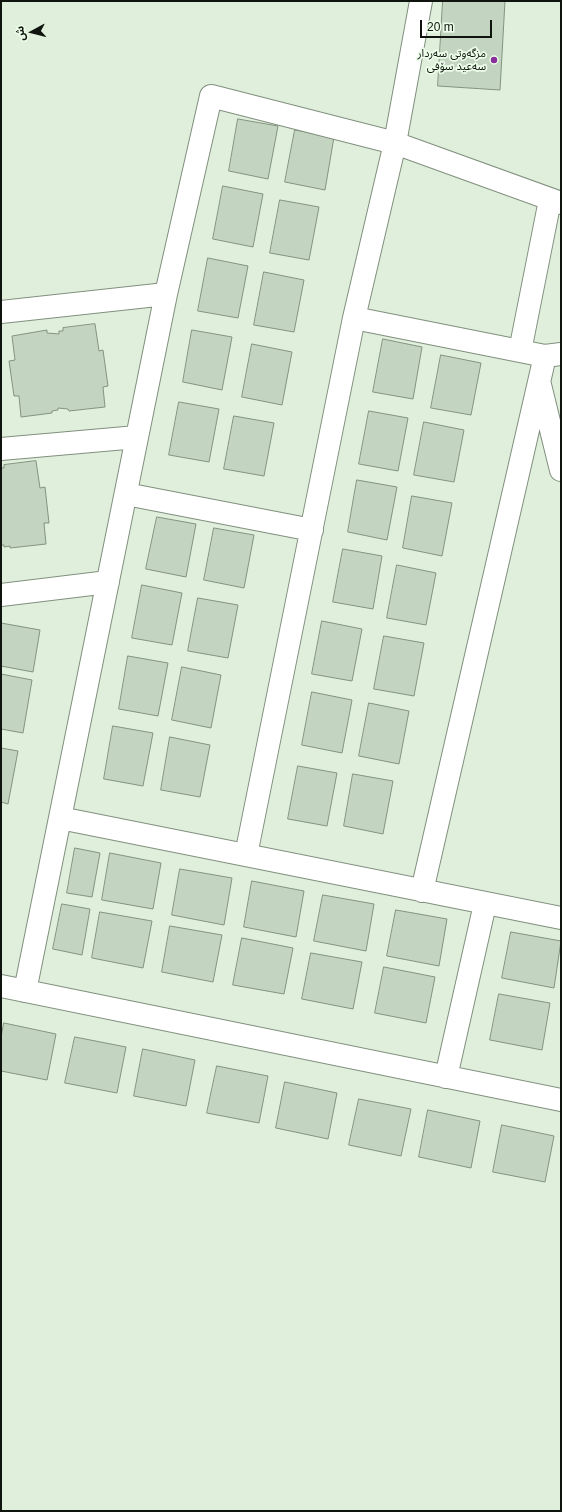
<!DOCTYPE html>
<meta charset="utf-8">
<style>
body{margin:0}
#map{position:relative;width:562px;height:1512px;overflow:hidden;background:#dfefdb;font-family:Arial,"Noto Sans Arabic",sans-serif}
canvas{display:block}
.frame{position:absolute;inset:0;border:2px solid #0f150e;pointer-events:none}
.north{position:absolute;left:12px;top:12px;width:40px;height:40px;-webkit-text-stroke:3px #ecfde9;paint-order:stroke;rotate:263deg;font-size:11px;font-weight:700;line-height:16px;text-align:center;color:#0f150e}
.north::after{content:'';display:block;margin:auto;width:14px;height:18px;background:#0f150e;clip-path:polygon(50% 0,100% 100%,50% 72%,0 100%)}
.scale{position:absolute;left:420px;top:20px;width:72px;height:18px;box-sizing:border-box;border:2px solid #0f150e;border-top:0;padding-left:5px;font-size:12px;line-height:14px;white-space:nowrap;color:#0f150e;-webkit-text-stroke:3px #ecfde9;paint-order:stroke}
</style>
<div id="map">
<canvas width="562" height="1512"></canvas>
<div class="frame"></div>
<div class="north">ش</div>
<div class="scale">20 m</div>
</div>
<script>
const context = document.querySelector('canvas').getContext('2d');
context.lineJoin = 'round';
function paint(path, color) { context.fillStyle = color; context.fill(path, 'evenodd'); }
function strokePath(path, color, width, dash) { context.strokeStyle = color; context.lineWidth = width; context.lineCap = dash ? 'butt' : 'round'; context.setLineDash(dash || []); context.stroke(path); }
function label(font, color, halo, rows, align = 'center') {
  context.font = font + ' Arial,"Noto Sans Arabic",sans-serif'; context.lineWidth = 3.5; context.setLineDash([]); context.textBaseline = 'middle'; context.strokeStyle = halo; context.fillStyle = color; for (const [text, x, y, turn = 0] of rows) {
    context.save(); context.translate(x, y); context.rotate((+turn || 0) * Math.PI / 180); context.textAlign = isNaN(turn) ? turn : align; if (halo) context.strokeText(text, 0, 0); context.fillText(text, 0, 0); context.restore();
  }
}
const building = new Path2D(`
 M443,1h62l-5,89 -62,-4z
 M238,119l40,7 -10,53 -39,-8z
 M295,130l39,7 -9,53 -40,-8z
 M223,186l40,8 -10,53 -40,-8z
 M280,200l39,7 -10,53 -39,-7z
 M208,258l40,8 -10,52 -40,-7z
 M264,272l40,8 -10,52 -40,-7z
 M95,324l4,27 4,-1 5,36 -5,1 2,20 -36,4 -1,-2 -10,-1v2l-6,1v2l-31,4 -2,-21h-5l-5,-35 6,-1 -3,-24 35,-6v3l12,1v-3h4v-3z
 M192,330l40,7 -10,53 -39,-8z
 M383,339l39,8 -9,52 -40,-7z
 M252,344l40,8 -10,53 -40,-8z
 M441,355l40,8 -10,52 -40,-7z
 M179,402l40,7 -10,53 -40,-7z
 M369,411l39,7 -10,53 -39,-7z
 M234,416l40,7 -10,53 -40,-7z
 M424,422l40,8 -10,52 -40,-7z
 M36,461l4,27 5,-1 4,36h-5l2,21 -36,4v-2l-6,1v-2h-3v-77h3v-3z
 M357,480l40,7 -10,53 -39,-8z
 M412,496l40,7 -10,53 -39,-8z
 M157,517l39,7 -10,53 -40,-8z
 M214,528l40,7 -10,53 -40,-8z
 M343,549l39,7 -9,53 -40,-7z
 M397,565l39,8 -10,52 -39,-7z
 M142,585l40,8 -10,52 -40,-7z
 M198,598l40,7 -10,53 -40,-7z
 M322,621l40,8 -10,52 -40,-7z
 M1,623l39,7 -7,42 -32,-6z
 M384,636l40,7 -10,53 -40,-7z
 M128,656l40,7 -10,53 -39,-7z
 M182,667l39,8 -10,53 -39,-8z
 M1,674l31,6 -9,53 -22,-4z
 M312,692l40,8 -10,53 -40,-8z
 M369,703l40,8 -10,53 -40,-8z
 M113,726l40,7 -10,53 -39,-7z
 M170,737l40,8 -10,52 -39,-7z
 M1,748l17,3 -10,53 -7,-2z
 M298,766l39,7 -10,53 -39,-7z
 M353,774l40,7 -10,53 -39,-8z
 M75,848l25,5 -8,44 -25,-4z
 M110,853l51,10 -8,46 -51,-9z
 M180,869l52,9 -8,47 -52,-10z
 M252,881l52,10 -8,46 -52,-10z
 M323,895l51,9 -8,47 -52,-10z
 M62,904l28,5 -8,46 -29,-6z
 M396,910l51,9 -8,47 -52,-10z
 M100,912l52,9 -9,47 -51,-10z
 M170,926l52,9 -9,47 -51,-10z
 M511,932l50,9 -7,47 -52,-10z
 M242,938l51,10 -9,46 -51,-9z
 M311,953l51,9 -9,47 -51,-10z
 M384,967l51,10 -9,46 -51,-10z
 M499,994l51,9 -8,47 -52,-10z
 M4,1023l52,11 -9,46 -46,-9v-33z
 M75,1037l51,10 -9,46 -52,-10z
 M143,1049l52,11 -9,46 -52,-10z
 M217,1066l51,10 -9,47 -52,-10z
 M285,1082l52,11 -9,46 -52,-11z
 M359,1099l52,10 -10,47 -52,-11z
 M428,1110l52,11 -9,47 -52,-11z
 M502,1125l52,11 -9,46 -52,-10z`);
const minor = new Path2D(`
 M1,312l165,-18
 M354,318l191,38 16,-2
 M520,351l30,-151
 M540,385l21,85
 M1,449l136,-12
 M126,494l186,36
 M1,595l107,-13
 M60,818l501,100
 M246,855l108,-537 41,-175 26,-142
 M422,891l123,-535
 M1,986l560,114
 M25,991l141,-697 45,-198 184,47 166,60
 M446,1077l39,-173`);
const markers = [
 [494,60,4,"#882e9a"]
];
const poiNames = [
 ["مزگەوتی سەردار",486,54],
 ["سەعید سۆفی",486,67]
];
paint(building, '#c3d4c0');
strokePath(building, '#839380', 1);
strokePath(minor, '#81907e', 24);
strokePath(minor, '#fff', 22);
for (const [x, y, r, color] of markers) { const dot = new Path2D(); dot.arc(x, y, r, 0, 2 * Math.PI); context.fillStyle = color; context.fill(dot); strokePath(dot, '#ecfde9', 1.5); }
label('11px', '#0f150e', '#ecfde9', poiNames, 'right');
</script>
